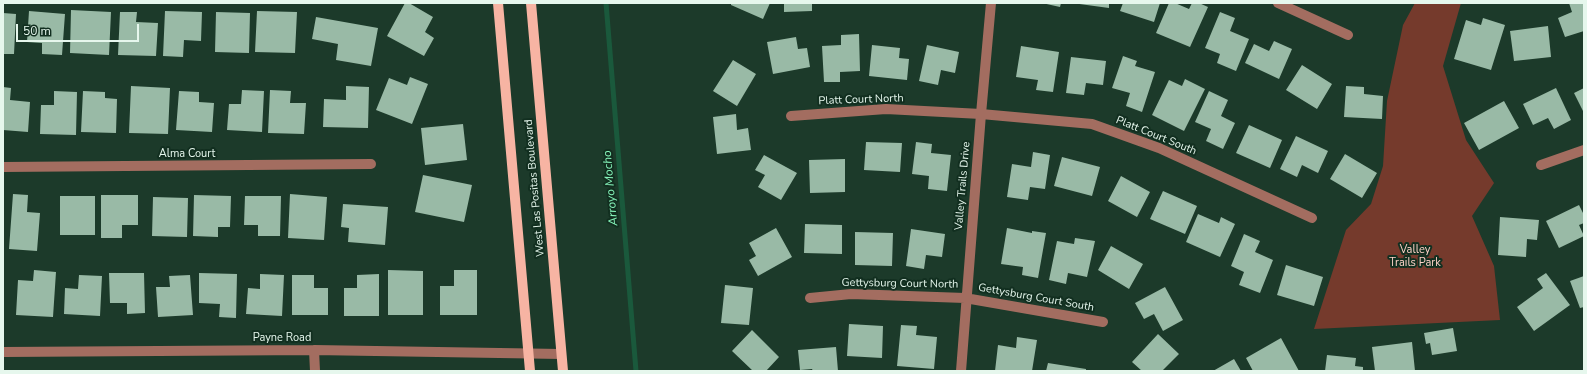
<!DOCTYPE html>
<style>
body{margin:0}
#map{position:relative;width:1587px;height:374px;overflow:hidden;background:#1c3a2a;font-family:"Nunito Sans",sans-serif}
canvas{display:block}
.frame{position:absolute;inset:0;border:4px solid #e6f7ed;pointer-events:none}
.scale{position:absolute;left:16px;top:24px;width:123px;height:18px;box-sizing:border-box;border:2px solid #e6f7ed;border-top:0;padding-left:5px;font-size:12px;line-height:14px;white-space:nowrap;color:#e6f7ed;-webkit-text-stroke:3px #122f20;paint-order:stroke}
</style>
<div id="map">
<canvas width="1587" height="374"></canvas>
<div class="frame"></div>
<div class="scale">50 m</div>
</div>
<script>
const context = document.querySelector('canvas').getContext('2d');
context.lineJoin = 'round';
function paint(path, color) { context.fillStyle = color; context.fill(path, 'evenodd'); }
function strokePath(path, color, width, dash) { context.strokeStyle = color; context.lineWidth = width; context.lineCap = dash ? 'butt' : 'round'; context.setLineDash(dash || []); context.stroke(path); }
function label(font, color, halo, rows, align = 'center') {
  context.font = font + ' "Nunito Sans",sans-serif'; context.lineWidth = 4; context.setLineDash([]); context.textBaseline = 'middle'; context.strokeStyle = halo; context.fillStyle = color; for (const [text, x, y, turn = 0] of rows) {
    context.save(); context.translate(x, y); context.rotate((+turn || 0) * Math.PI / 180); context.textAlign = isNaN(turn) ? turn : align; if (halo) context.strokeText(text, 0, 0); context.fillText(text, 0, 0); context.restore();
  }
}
const green = new Path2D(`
 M1415,3h46l-18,63 23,74 28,43 -22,33 22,50 6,54 -186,9 32,-99 25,-26 12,-38 4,-65 16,-76z`);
const stream = new Path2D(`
 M606,3l30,368`);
const building = new Path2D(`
 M405,3h4l24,14 -8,15 9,6 -10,18 -37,-20z
 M731,3h39l-7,16 -32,-14z
 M784,3h28v8l-28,1z
 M1042,3h19l-1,4z
 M1072,3h37v5z
 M1123,3h37l-6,19 -34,-11z
 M1169,3h6l14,6 3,-6h7l9,4 -18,40 -34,-14z
 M1569,3h15v28l-19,6 -7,-19 14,-6z
 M71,10l40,2 -2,43 -39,-2z
 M29,11l36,3 -3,41 -20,-1v-11l-15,-1z
 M165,11l37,1 -1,29 -17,-1 -1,17 -20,-1z
 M257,11l40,1 -2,41 -40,-1z
 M120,12h17l-1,10 22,1 -2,33 -38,-1z
 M216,12l34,1 -1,40 -34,-1z
 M1220,12l15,6 -5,13 19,8 -13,32 -19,-8 3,-9 -15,-6z
 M3,13l13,1 -2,40h-11z
 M316,17l62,11 -7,38 -35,-6 2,-16 -26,-5z
 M1483,18l22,7 -14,45 -37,-11 12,-39 15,5z
 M1548,26l3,31 -37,4 -4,-30z
 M859,34l1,37 -20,1v10h-16l-2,-36 19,-1v-10z
 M796,37l2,12 9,-1 3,19 -37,7 -6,-32z
 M1274,41l18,8 -13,30 -34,-16 9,-19 15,7z
 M872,45l28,3 -1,10 10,1 -2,21 -38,-4z
 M927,45l32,7 -4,21 -14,-3 -3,15 -19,-4z
 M1021,46l38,6 -6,40 -17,-2 2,-10 -22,-3z
 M1123,56l14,5 -2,5 20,6 -13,40 -16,-6 4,-13 -18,-5z
 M1071,57l35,4 -3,24 -17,-2 -2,12 -18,-2z
 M733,60l23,14 -19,32 -24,-15z
 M1302,65l30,19 -15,25 -31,-19z
 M410,77l18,7 -16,40 -36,-14 13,-32 18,7z
 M1185,79l20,10 -21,42 -32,-16 17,-35 13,6z
 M131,86l39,2 -2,46 -39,-1z
 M346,86l23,1 -1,41 -45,-1 1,-28 22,1z
 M1346,86l18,1v7l19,2 -1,23 -38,-2z
 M3,87l8,1 -1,12 20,2 -2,30 -25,-2z
 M1556,88l15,32 -17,9 -6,-11 -15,7 -10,-21z
 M1584,88v25l-10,-20z
 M242,90l22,1 -2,41 -35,-2 2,-26h12z
 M270,90l21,1 -1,12h16l-2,31 -36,-1z
 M54,91l23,1 -1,43 -36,-1 1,-29h13z
 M83,91l22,1v6l12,1 -1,34 -35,-1z
 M179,91l20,1v10l15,1 -2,29 -36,-2z
 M1209,91l19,9 -7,16 14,7 -12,26 -17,-8 5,-12 -16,-7z
 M1504,101l15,27 -40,22 -15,-27z
 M736,114l1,16 11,-2 3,22 -34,4 -4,-37z
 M463,124l4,36 -42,5 -4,-37z
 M1249,125l33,15 -12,28 -34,-15z
 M1296,136l32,15 -10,22 -16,-8 -5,12 -17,-8z
 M866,142l36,1 -2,29 -36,-2z
 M916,142l16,2 -1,9 20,2 -4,36 -19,-2 1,-13 -17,-2z
 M1033,152l17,3 -5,34 -15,-2 -2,13 -21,-3 5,-33 19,3z
 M1345,154l32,19 -15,25 -32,-19z
 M764,155l33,18 -16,27 -23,-13 7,-12 -10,-5z
 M1062,157l38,10 -8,29 -38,-10z
 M845,159v33l-35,1 -1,-33z
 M423,175l49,10 -8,37 -49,-10z
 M1121,176l29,16 -13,25 -29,-16z
 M1163,191l34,15 -12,28 -35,-15z
 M13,194l15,1 -1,17 13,1 -3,38 -28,-2z
 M290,194l37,3 -3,43 -36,-2z
 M101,195h37v30h-16v13h-21z
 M194,195l37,1 -1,31h-12v10l-25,-1z
 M60,196h35v39h-35z
 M245,196h36l-1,40h-22v-11h-14z
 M153,197l35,1 -1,39 -35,-1z
 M343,204l45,3 -3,38 -37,-3 1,-14 -8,-1z
 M1579,205l5,10v8l-5,2 5,11 -25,12 -13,-27z
 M1198,214l21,9 2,-6 14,7 -15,33 -34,-15z
 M1500,217l39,3 -2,20 -10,-1 -1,18 -28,-2z
 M805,224l37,1v29l-38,-1z
 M776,228l16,29 -34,19 -9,-16 7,-4 -7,-13z
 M1007,228l25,5v-2l14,2 -8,45 -16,-3 1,-8 -22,-3z
 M911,229l34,5 -3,23 -16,-2 -2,14 -18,-3z
 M855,232l38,1 -1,33 -37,-1z
 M1244,234l16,7 -5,11 18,8 -13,33 -21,-8 5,-13 -13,-6z
 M1075,238l20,3 -8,36 -19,-4 -2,11 -17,-4 8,-39 17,3z
 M1111,246l32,18 -14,25 -31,-19z
 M1286,265l37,12 -9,29 -37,-11z
 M34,270l22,2 -3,45 -37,-2 2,-35 15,1z
 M388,270l35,1v44h-35z
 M454,270h23v45h-37v-29h14z
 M109,273h35l1,40 -18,1v-11h-17z
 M199,273l38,1 -1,44 -17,-1 1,-13 -21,-1z
 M1546,273l24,32 -36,26 -17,-24 26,-19 -6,-9z
 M260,274l24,1 -2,41 -36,-2 2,-26 12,1z
 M379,274v42h-35v-28h13v-13z
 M79,275l23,1 -2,40 -36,-2 1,-26 13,1z
 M190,275l3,40 -35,2 -2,-30h14l-1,-11z
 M292,275h22v13h14v27h-36z
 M1584,276v31l-4,1 -10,-27z
 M725,285l28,3 -4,37 -28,-2z
 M1165,287l18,33 -20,11 -9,-17 -10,5 -9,-16z
 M849,324l34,2 -1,32 -35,-2z
 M901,325l16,1 -1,9 21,2 -3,32 -37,-3z
 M1453,328l4,23 -25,4 -2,-12 -4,1 -2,-11z
 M752,330l27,27 -13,14h-13l-21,-20z
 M1158,334l21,20 -17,17h-20l-10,-9z
 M1017,337l20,3 -5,31h-37l3,-26 18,3z
 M1281,338l18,33h-46l-7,-13z
 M1412,342l3,29h-40l-3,-24z
 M836,347l2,24h-25l-1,-2 -12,1 -2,-20z
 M1327,355l29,3 -1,8 8,1v4h-38z
 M1234,359l7,12h-28z
 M1048,363l38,6v2h-40z`);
const minor = new Path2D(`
 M1278,3l70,32
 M791,116l95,-7 95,5 111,10 67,24 153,70
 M1541,165l43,-15
 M3,167l368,-3
 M810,298l41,-4 114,4 138,24
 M314,350l1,21
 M3,352l311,-2 247,4
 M961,371l20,-257 10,-111`);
const major = new Path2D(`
 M498,3l32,368
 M531,3l32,368`);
const streetNames = [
 ["Platt Court North",861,100,-2],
 ["Platt Court South",1156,136,22],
 ["Alma Court",187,154],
 ["Valley Trails Drive",963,186,-85],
 ["West Las Positas Boulevard",535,188,-95],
 ["Gettysburg Court North",900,284,1],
 ["Gettysburg Court South",1036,298,10],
 ["Payne Road",282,338]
];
const parkNames = [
 ["Valley",1415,250],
 ["Trails Park",1415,263]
];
const waterNames = [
 ["Arroyo Mocho",611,188,-95]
];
paint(green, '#753a2c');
strokePath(stream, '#1a593c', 5);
paint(building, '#99baa6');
strokePath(minor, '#a36d60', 10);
strokePath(major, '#f7b4a3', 10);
label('11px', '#e6f7ed', '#122f20', streetNames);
label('11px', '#fed2c7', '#122f20', parkNames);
label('italic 12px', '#86f4ba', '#122f20', waterNames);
</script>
